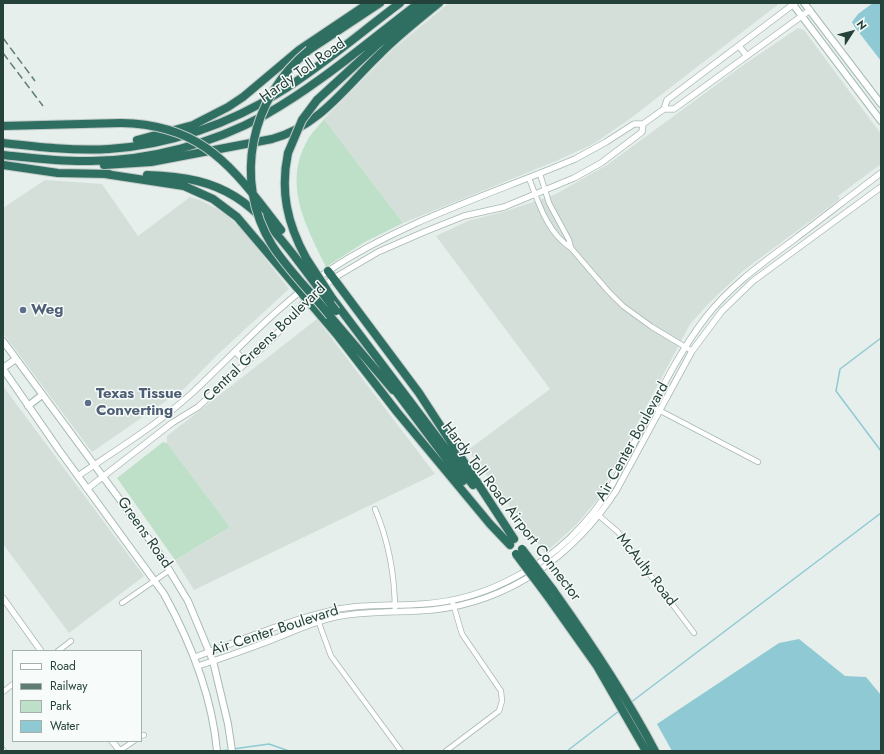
<!DOCTYPE html>
<style>
body{margin:0}
#map{position:relative;width:884px;height:754px;overflow:hidden;background:#e6efeb;font-family:Jost,sans-serif}
canvas{display:block}
.frame{position:absolute;inset:0;border:4px solid #24423a;pointer-events:none}
.legend{position:absolute;left:12px;top:650px;width:130px;height:92px;box-sizing:border-box;background:#f7fbf9;border:1px solid #a3b1ad;margin:0;padding:5px 7px;list-style:none;font-size:12px;color:#24423a}
.legend li{display:flex;align-items:center;gap:8px;height:20px}
.legend b{width:20px;border:1px solid #a3b1ad}
.north{position:absolute;left:832px;top:12px;width:40px;height:40px;-webkit-text-stroke:3px #f7fbf9;paint-order:stroke;rotate:54deg;font-size:11px;font-weight:700;line-height:16px;text-align:center;color:#24423a}
.north::after{content:'';display:block;margin:auto;width:14px;height:18px;background:#24423a;clip-path:polygon(50% 0,100% 100%,50% 72%,0 100%)}
</style>
<div id="map">
<canvas width="884" height="754"></canvas>
<div class="frame"></div>
<ul class="legend">
<li><b style="height:5px;background:#fff"></b>Road</li>
<li><b style="height:5px;background:#5f7d75"></b>Railway</li>
<li><b style="height:11px;background:#bfe0c8"></b>Park</li>
<li><b style="height:11px;background:#8ec9d4"></b>Water</li>
</ul>
<div class="north">N</div>
</div>
<script>
const context = document.querySelector('canvas').getContext('2d');
context.lineJoin = 'round';
function paint(path, color) { context.fillStyle = color; context.fill(path, 'evenodd'); }
function strokePath(path, color, width, dash) { context.strokeStyle = color; context.lineWidth = width; context.lineCap = dash ? 'butt' : 'round'; context.setLineDash(dash || []); context.stroke(path); }
function label(font, color, halo, rows, align = 'center') {
  context.font = font + ' Jost,sans-serif'; context.lineWidth = 3; context.setLineDash([]); context.textBaseline = 'middle'; context.strokeStyle = halo; context.fillStyle = color; for (const [text, x, y, turn = 0] of rows) {
    context.save(); context.translate(x, y); context.rotate((+turn || 0) * Math.PI / 180); context.textAlign = isNaN(turn) ? turn : align; if (halo) context.strokeText(text, 0, 0); context.fillText(text, 0, 0); context.restore();
  }
}
const built = new Path2D(`
 M449,3h331l-153,118 -34,23 -37,17 -153,62 -79,-104 67,-68z
 M798,28l6,2 77,104v30l-43,32 2,3 -96,71 -33,31 -21,23 -93,176 -21,25 -31,28 -77,-103 82,-61 -114,-153 32,-15 38,-10 48,-16 53,-30 135,-99z
 M45,180l57,4 36,52 52,-39 10,3 25,13 20,20 44,56 -72,66 -32,33 -93,64 -89,-119v-125z
 M317,319l118,155 -241,116 -19,-30 55,-33 -63,-84v-7z
 M3,386l141,190 -75,57 -66,-89z`);
const green = new Path2D(`
 M324,119l79,104 -38,19 -39,25c-19,-39 -44,-82 -19,-126 4,-8 12,-15 17,-22z
 M163,442l4,1 63,84 -55,33 -58,-82z`);
const water = new Path2D(`
 M873,3h8v58l-27,-35 -2,-4 6,-8z
 M799,639l46,37 21,1 15,18v56h-209l-15,-27 122,-81z`);
const stream = new Path2D(`
 M881,338l-41,31 -4,22 45,60
 M630,703l251,-190
 M233,749l36,-5 20,7
 M219,751l10,-1
 M567,751l52,-40`);
const minor = new Path2D(`
 M540,174l9,29 20,37 2,8
 M529,178c9,24 19,56 42,70l37,43 15,15 29,21 40,24
 M653,407l105,55
 M375,509c14,33 20,67 20,103
 M597,514l21,18 8,11 68,90
 M122,603l48,-33
 M316,615l15,41 70,95
 M58,651l13,-10
 M3,692l10,-8
 M141,736l3,-1
 M3,750l1,1
 M119,751l15,-10
 M446,751l53,-40 3,-10 -1,-10 -39,-57 -10,-34`);
const tertiary = new Path2D(`
 M739,46l8,10
 M664,109h10l136,-99
 M235,351l12,12
 M78,476c38,-26 79,-51 113,-82 45,-42 85,-88 137,-123 75,-50 164,-77 247,-112l31,-17 28,-18h9l21,-15 3,-9 128,-97
 M87,489l85,-66 26,-16 75,-69 34,-39 27,-21 44,-26 46,-20 40,-16 40,-9 70,-29 27,-15 41,-31 1,-8
 M3,598l38,53
 M195,657c47,-17 95,-38 144,-48 28,-5 56,-3 84,-5 33,-2 65,-12 94,-28 37,-19 72,-52 93,-88 33,-56 56,-119 96,-171 25,-32 58,-55 90,-79 29,-22 57,-44 85,-65
 M198,666c25,-8 50,-17 74,-26 21,-9 41,-18 63,-23 32,-7 65,-4 97,-7 78,-8 142,-55 184,-119l76,-140 30,-40 31,-30 128,-94
 M112,741l8,10`);
const secondary = new Path2D(`
 M792,3l89,118
 M804,3l77,101
 M3,341l154,209 31,51 25,60 15,63 4,27
 M3,368l13,-9
 M3,369l56,81 105,144c27,49 48,101 53,157
 M28,406l14,-11`);
const motorway = new Path2D(`
 M309,50l71,-47
 M317,100l60,-55 51,-42
 M3,126l118,-3
 M137,140l56,-15 35,-18 15,-10 56,-47 70,-47
 M3,143c35,4 71,8 106,6 60,-4 121,-25 171,-57 42,-26 80,-59 120,-89
 M288,153c-8,38 -1,70 18,105
 M3,155c29,3 58,7 88,6 60,-1 121,-17 174,-46 55,-31 104,-74 154,-112
 M3,165l55,8 51,1
 M104,165l47,-3 121,-23c48,-13 75,-54 109,-86 18,-18 38,-34 58,-50
 M105,174l79,12 29,13 24,18 101,119 59,76 93,112 20,21
 M147,175c79,2 106,27 152,87
 M267,212l14,18
 M328,271l91,122 95,146
 M332,298l141,187
 M330,316l63,74
 M392,386l71,95
 M553,590c37,52 72,104 102,161
 M546,594l51,72 49,85`);
const rail = new Path2D(`
 M3,38l32,43
 M3,53l40,53`);
const motorwayBridge = new Path2D(`
 M309,50c-58,47 -77,130 -37,195 16,25 39,47 58,71
 M121,123c72,1 105,35 146,89
 M288,153l14,-33 15,-20
 M306,258l26,40
 M299,262l37,49
 M522,549l31,41
 M516,554l30,40`);
const markers = [
 [23,310,4,"#5c6f8a"],
 [88,403,4,"#5c6f8a"]
];
const streetNames = [
 ["Hardy Toll Road",303,71,-35],
 ["Central Greens Boulevard",265,343,-44],
 ["Air Center Boulevard",633,442,-61],
 ["Hardy Toll Road Airport Connector",511,512,53],
 ["Greens Road",144,533,55],
 ["McAulty Road",646,570,52],
 ["Air Center Boulevard",275,631,-18]
];
const serviceNames = [
 ["Weg",31,310],
 ["Texas Tissue",96,394],
 ["Converting",96,411]
];
paint(built, '#d4dfda');
paint(green, '#bfe0c8');
paint(water, '#8ec9d4');
strokePath(stream, '#8ec9d4', 1.5);
strokePath(minor, '#a8b8b2', 6);
strokePath(tertiary, '#a8b8b2', 7);
strokePath(secondary, '#a4bbb3', 8);
strokePath(motorway, '#c2cac8', 10);
strokePath(minor, '#fff', 4.5);
strokePath(tertiary, '#fff', 5.5);
strokePath(secondary, '#fff', 6);
strokePath(motorway, '#2f6f62', 8);
strokePath(rail, '#5f7d75', 1.5, [8, 4]);
strokePath(motorwayBridge, '#c2cac8', 10, []);
strokePath(motorwayBridge, '#2f6f62', 8);
for (const [x, y, r, color] of markers) { const dot = new Path2D(); dot.arc(x, y, r, 0, 2 * Math.PI); context.fillStyle = color; context.fill(dot); strokePath(dot, '#f7fbf9', 1.5); }
label('15px', '#24423a', '#f7fbf9', streetNames);
label('bold 15px', '#4e5e75', '#f7fbf9', serviceNames, 'left');
</script>
